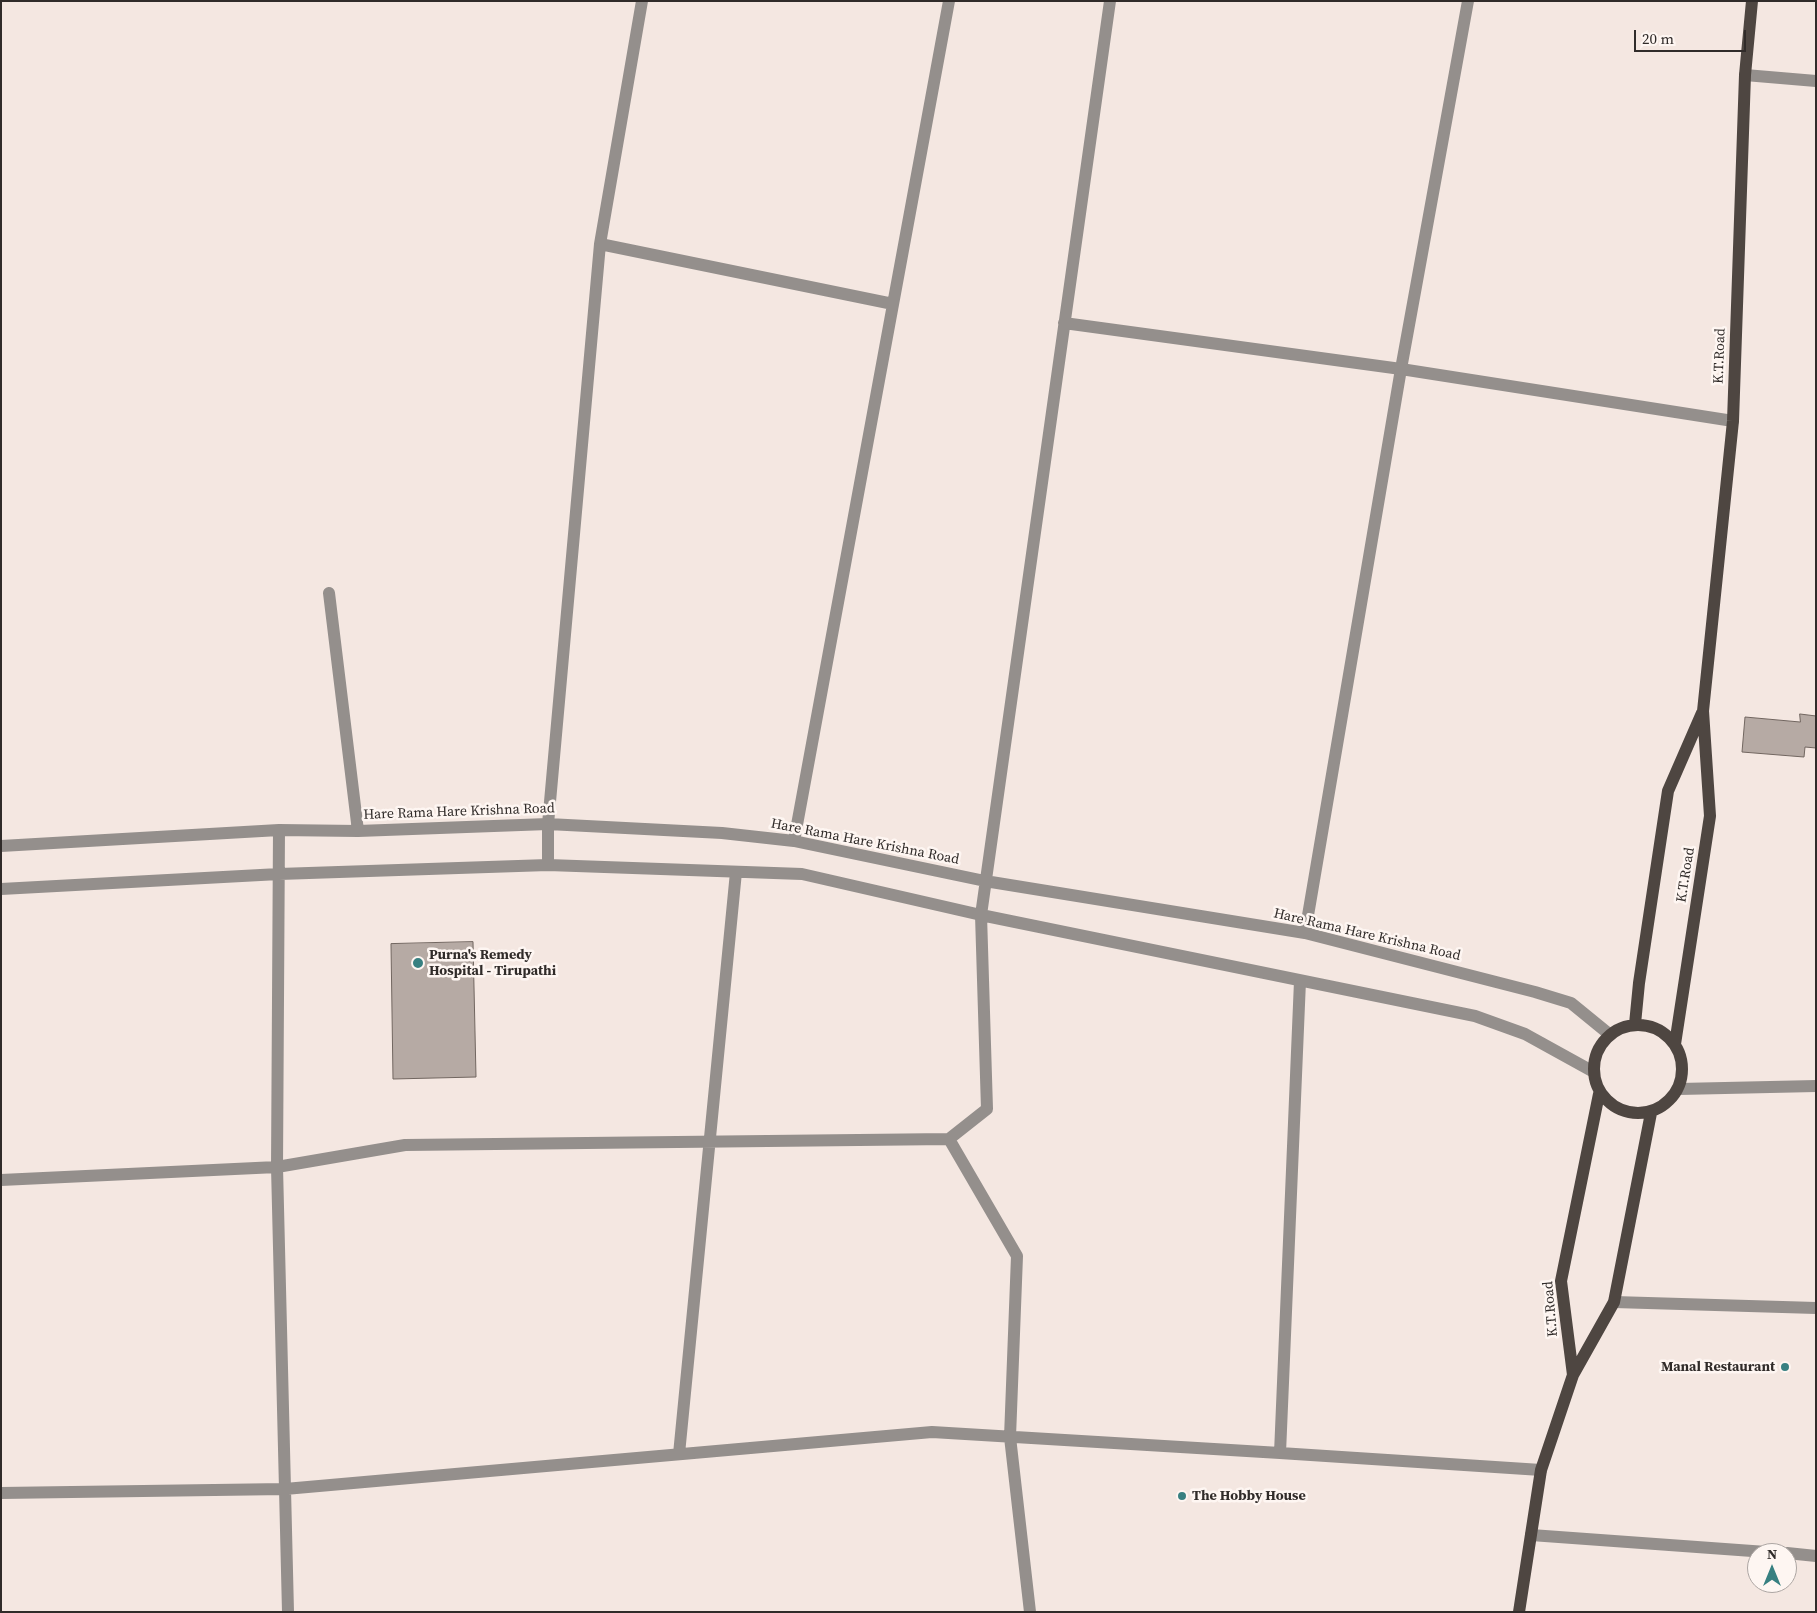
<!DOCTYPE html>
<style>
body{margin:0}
#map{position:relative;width:1817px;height:1613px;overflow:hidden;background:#f4e7e1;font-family:"Source Serif 4",serif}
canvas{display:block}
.frame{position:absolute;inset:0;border:2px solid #302b29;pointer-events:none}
.north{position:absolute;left:1747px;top:1543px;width:50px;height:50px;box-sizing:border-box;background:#fef6f2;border:1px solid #aca5a2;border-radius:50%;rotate:0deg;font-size:14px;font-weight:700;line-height:20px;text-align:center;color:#302b29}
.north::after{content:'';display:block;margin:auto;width:18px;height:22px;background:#388081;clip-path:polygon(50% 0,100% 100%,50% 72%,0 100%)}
.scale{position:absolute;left:1634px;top:30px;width:112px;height:22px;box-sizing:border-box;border:2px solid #302b29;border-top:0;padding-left:6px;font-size:15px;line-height:18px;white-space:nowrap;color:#302b29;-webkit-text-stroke:4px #fef6f2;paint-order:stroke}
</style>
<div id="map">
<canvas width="1817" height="1613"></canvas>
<div class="frame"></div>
<div class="north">N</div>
<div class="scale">20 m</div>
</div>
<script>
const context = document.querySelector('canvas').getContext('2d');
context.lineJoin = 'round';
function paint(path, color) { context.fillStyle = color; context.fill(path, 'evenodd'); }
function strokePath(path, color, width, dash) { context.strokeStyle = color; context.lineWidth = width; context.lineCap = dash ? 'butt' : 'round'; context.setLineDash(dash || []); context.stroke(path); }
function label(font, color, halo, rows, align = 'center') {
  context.font = font + ' "Source Serif 4",serif'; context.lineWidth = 5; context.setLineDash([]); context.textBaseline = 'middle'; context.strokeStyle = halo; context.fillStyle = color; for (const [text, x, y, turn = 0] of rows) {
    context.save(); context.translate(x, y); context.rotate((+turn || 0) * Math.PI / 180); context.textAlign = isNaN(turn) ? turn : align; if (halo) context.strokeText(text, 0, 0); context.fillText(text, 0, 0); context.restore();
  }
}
const building = new Path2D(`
 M1800,714l16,2v32l-11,-1 -1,10 -62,-5 3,-35 55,5z
 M473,942l3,135 -83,2 -2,-135z`);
const minor = new Path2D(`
 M1745,75l71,6
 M600,244l293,60
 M1064,323l337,46 332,52
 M329,593l29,238
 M279,830l-2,337 8,322 647,-57 348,21
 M794,841l155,-840
 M1,846l278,-16 79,1 190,-7 174,9 72,8 191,40 320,52 230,59 36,11 38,31
 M548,865v-41l52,-580 42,-243
 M1,889l278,-15 269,-9 254,9 179,41 494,101 50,18 67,37
 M1305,933l96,-564 67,-368
 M1300,981l-20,472 261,17
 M1679,1089l137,-3
 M1,1180l276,-13 128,-22 544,-6
 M1614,1302l202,6
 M679,1454l57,-582
 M1,1493l284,-4 3,123
 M1531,1535l249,18
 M1787,1553l29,3
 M1030,1612l-20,-175 7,-181 -68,-117 38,-30 -6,-194 129,-914`);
const major = new Path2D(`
 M1635,1024l4,-41 29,-192 34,-78
 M1594 1069a44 44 0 1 1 88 0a44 44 0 1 1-88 0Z
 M1675,1044l35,-228 -7,-105 30,-290 12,-346 7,-74
 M1573,1375l-12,-94 38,-187
 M1519,1612l22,-142 32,-95 41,-73 37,-189`);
const markers = [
 [418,963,6,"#388081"],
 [1785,1367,5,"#388081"],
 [1182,1496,5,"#388081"]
];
const streetNames = [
 ["K.T.Road",1720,356,-88],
 ["Hare Rama Hare Krishna Road",459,812,-2],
 ["Hare Rama Hare Krishna Road",865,842,11],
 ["K.T.Road",1686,875,-81],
 ["Hare Rama Hare Krishna Road",1367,935,13],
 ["K.T.Road",1551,1309,-95]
];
const poiNames = [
 ["Purna's Remedy",429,955],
 ["Hospital - Tirupathi",429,971],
 ["Manal Restaurant",1775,1367,"right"],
 ["The Hobby House",1192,1496]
];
paint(building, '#b6aaa4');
strokePath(building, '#716660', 1);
strokePath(minor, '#948f8c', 12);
strokePath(major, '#4e4641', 12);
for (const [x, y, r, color] of markers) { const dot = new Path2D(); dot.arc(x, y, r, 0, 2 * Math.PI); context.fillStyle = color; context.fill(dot); strokePath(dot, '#fef6f2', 2); }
label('14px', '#302b29', '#fef6f2', streetNames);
label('bold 14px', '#302b29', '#fef6f2', poiNames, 'left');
</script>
